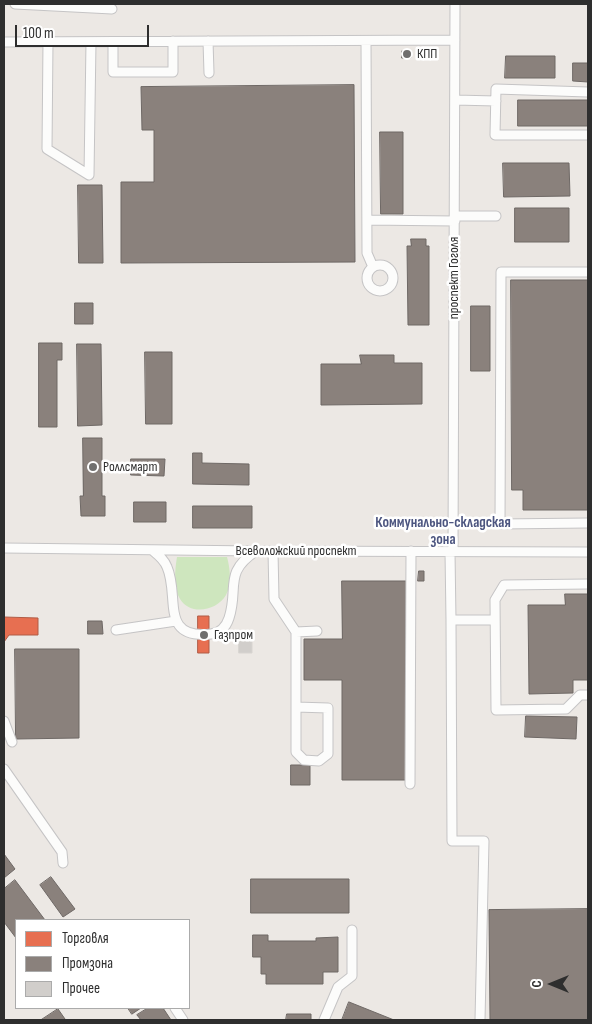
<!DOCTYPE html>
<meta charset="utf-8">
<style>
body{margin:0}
#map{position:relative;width:592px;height:1024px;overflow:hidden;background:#ece8e4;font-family:"Sofia Sans Condensed",sans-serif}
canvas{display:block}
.frame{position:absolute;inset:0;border:5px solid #2e2e2e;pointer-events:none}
.legend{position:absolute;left:15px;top:919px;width:175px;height:90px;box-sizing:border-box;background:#fff;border:1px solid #ababab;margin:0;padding:6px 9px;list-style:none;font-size:15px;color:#2e2e2e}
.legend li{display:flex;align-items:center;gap:10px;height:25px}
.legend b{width:25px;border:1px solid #ababab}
.north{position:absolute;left:527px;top:959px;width:50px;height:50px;-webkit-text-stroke:4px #fff;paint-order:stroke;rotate:270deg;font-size:14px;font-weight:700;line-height:20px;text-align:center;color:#2e2e2e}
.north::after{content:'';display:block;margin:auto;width:18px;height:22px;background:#2e2e2e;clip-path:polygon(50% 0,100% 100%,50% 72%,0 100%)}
.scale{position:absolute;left:15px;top:25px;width:134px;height:22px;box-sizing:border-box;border:2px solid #2e2e2e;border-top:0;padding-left:6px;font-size:15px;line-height:18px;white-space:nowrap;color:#2e2e2e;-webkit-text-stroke:4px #fff;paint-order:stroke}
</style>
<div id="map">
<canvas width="592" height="1024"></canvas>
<div class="frame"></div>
<ul class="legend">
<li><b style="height:14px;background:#e76f51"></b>Торговля</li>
<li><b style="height:14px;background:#8a817c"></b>Промзона</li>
<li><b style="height:14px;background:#d1cecb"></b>Прочее</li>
</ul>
<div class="north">С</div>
<div class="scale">100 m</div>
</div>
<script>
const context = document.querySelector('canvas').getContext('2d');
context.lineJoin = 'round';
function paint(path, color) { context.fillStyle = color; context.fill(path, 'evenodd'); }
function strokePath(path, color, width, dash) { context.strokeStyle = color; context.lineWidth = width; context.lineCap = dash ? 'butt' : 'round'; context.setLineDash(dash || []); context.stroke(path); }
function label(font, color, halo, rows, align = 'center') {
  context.font = font + ' "Sofia Sans Condensed",sans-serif'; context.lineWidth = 5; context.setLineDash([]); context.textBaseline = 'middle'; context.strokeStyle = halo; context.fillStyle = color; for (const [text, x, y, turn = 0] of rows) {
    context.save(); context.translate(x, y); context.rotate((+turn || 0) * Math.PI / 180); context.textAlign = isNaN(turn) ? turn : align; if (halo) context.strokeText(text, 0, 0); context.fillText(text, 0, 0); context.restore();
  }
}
const green = new Path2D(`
 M177,557h50c3,11 5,27 -1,38 -9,16 -36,21 -46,4 -7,-11 -5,-30 -3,-42z`);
const shops = new Path2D(`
 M198,616h11v37h-11z
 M4,617l34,1v17h-29l-5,7z`);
const industry = new Path2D(`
 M402,51h9v7h-9z
 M506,56h49v22h-50z
 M573,63h15v19l-15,-1z
 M354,85l1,177 -234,1v-81h33v-52h-12l-1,-43z
 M518,100h70v26h-70z
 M380,132h23v82h-22z
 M503,163h66l1,33 -66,1z
 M78,185h24l1,78h-24z
 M515,208h54v34h-54z
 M411,239h15v7h3v79h-21l-1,-79h4z
 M511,280h77v230h-65v-20h-11z
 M75,303h18v21h-18z
 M471,306h19v65h-19z
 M39,343h23v17h-5v67h-18z
 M77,344h24l1,81 -24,1z
 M145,352h27v72h-26z
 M360,355h34v8h28v41l-101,1v-41h40z
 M83,438h19v58h3v20h-24l-1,-20h3z
 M193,453h9v10l47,1v21l-56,-1z
 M131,459h34l-1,17 -33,-1z
 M134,502h32v20h-32z
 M193,506h59v22h-59z
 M419,571h5v10h-6z
 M342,581h64v199h-64v-100h-38v-41h38z
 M565,594h23v86h-15v13l-44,1 -1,-89h37z
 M88,621h14l1,13h-15z
 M15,649h64v89l-63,1z
 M526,716l51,1 -1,22 -51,-2z
 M291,765h19v20h-19z
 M4,854l11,15 -11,9z
 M51,877l24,32 -12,8 -23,-32z
 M251,879h98v34h-98z
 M15,880l30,40h-29v18l-12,-16v-33z
 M588,909v111h-98l-1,-110z
 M253,935h15v6h48v-3l22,-1v35h-15v12h-57v-10h-5v-17h-8z
 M349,1002l45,18h-52z
 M128,1008h13l-9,6z
 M148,1008h15l8,12h-30l-4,-5z
 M58,1009l7,10 -2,1h-22z
 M287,1014h24v6h-25z`);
const building = new Path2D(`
 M239,641h13v12h-13z`);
const minor = new Path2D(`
 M15,4l97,5
 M208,41l1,32
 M366,41l1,212 6,14
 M4,42l451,-2
 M48,42l-1,107 42,26 2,-133
 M113,42v30h60v-31
 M588,92l-92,-3 -1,46h93
 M455,100l41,1
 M455,216h41
 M367,220l88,1
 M367 278a13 13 0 1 1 26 0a13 13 0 1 1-26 0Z
 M588,272h-87l-1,252 88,-1
 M4,548l253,3 331,1
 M152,550c6,5 12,9 15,17 13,29 -8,73 44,67 10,-1 15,-7 18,-16 10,-31 -6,-45 27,-67
 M273,551l1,48 22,33v120l8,8 15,1 9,-7v-46l-32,-1
 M450,552l1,68 1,221h32l-4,179
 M453,552l2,-548
 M588,584l-84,1 -9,15 1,110 70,-1 14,-14h8
 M451,620h44
 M116,630l60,-9
 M296,632l21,-1
 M4,721l8,21
 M4,769l58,83 1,11
 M410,784l1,-233
 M175,1008l8,12
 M324,1020l14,-33 14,-11v-46`);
const markers = [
 [407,54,5,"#706f6e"],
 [93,467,5,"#706f6e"],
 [204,635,5,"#706f6e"]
];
const poiNames = [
 ["КПП",417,54],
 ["Роллсмарт",103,467],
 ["Газпром",214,635]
];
const streetNames = [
 ["проспект Гоголя",454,278,-90],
 ["Всеволожский проспект",296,551]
];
const neighbourhoodNames = [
 ["Коммунально-складская",443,523],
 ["зона",443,540]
];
paint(green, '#cee6be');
paint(shops, '#e76f51');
strokePath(shops, '#b05c46', 1);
paint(industry, '#8a817c');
strokePath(industry, '#6e6865', 1);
paint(building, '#d1cecb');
strokePath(building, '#d7d4d0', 1);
strokePath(minor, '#c5c4c5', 11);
strokePath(minor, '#fcfcfb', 9);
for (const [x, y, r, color] of markers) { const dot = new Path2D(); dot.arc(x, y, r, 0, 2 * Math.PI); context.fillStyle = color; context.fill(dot); strokePath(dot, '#fff', 2); }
label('14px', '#2e2e2e', '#fff', poiNames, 'left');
label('14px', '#2e2e2e', '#fff', streetNames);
label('bold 15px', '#4d5680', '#fff', neighbourhoodNames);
</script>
